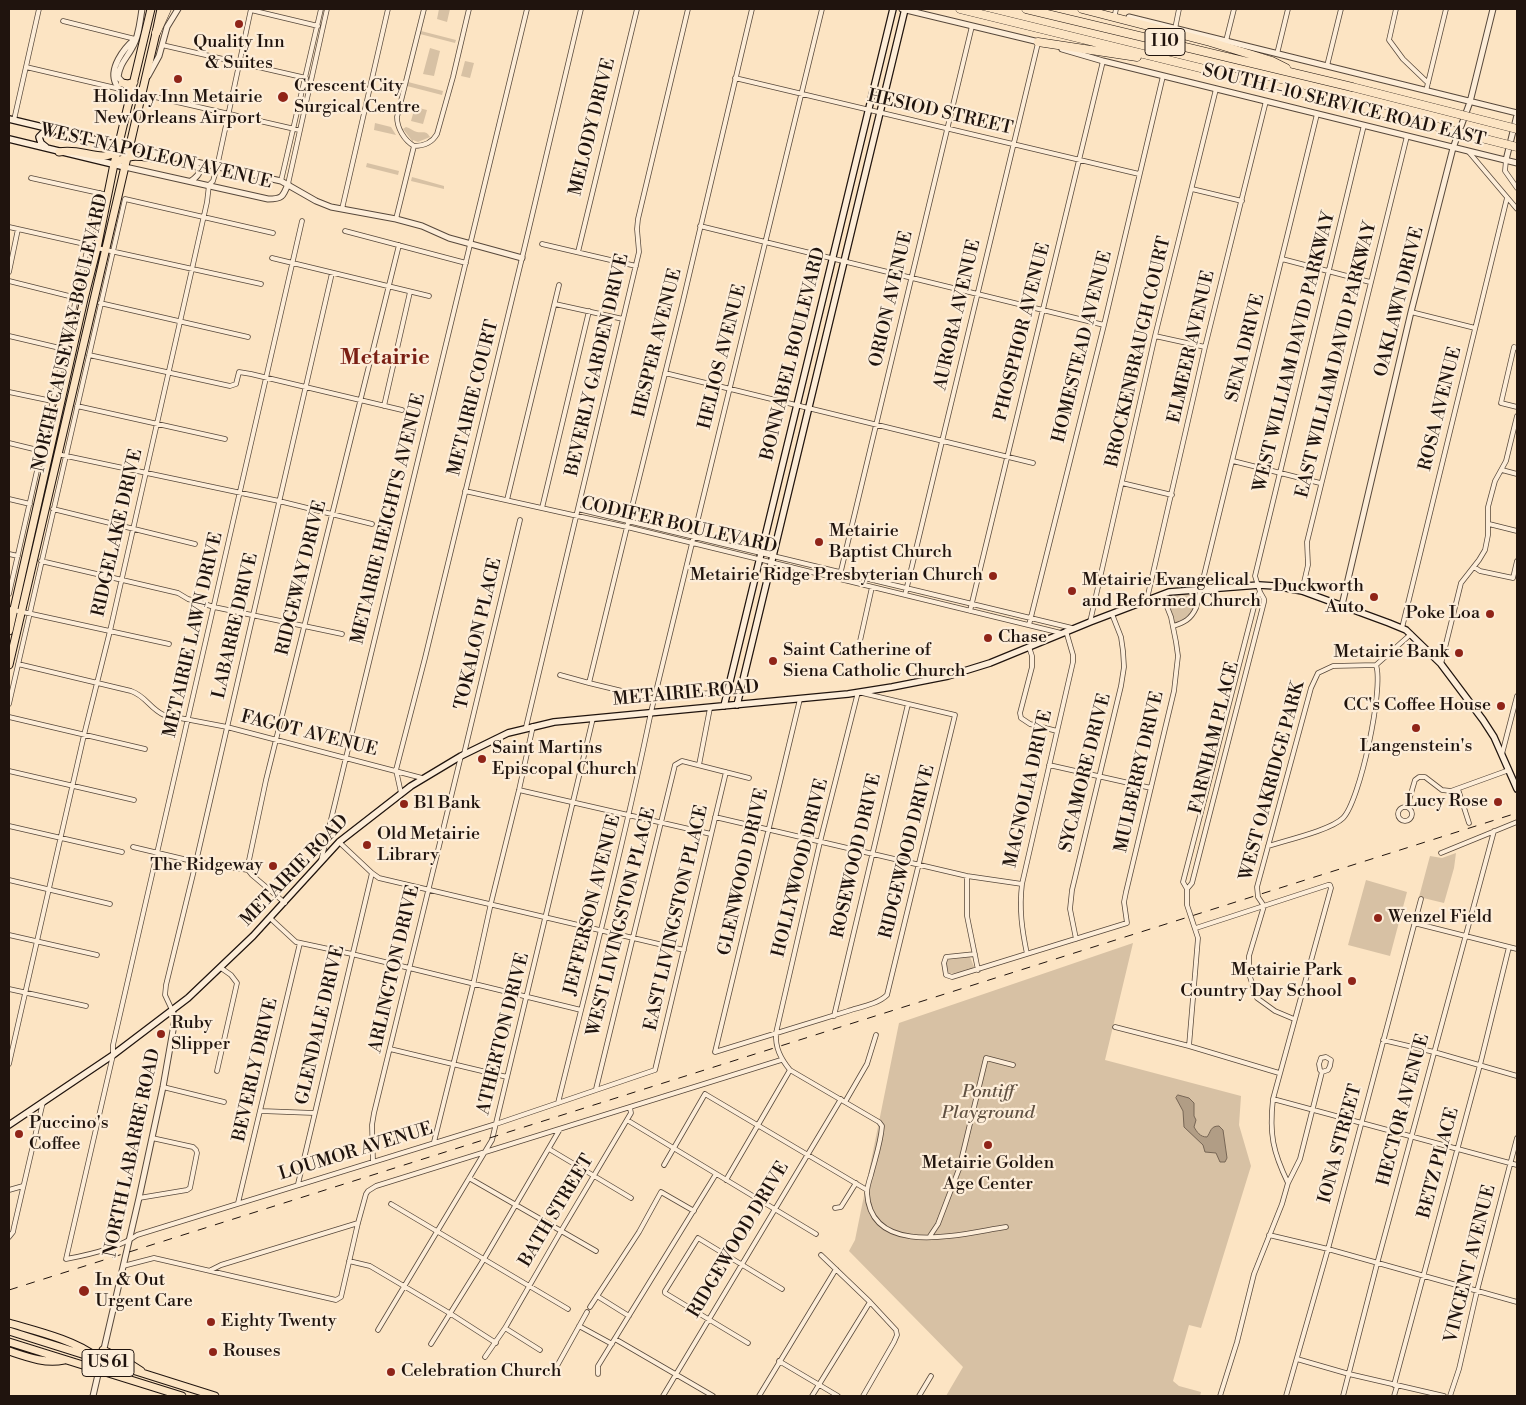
<!DOCTYPE html>
<style>
body{margin:0}
#map{position:relative;width:1526px;height:1405px;overflow:hidden;background:#fce4c3;font-family:"Libre Bodoni",serif}
canvas{display:block}
.frame{position:absolute;inset:0;border:10px solid #20140e;pointer-events:none}
</style>
<div id="map">
<canvas width="1526" height="1405"></canvas>
<div class="frame"></div>
</div>
<script>
const context = document.querySelector('canvas').getContext('2d');
context.lineJoin = 'round';
function paint(path, color) { context.fillStyle = color; context.fill(path, 'evenodd'); }
function strokePath(path, color, width, dash) { context.strokeStyle = color; context.lineWidth = width; context.lineCap = dash ? 'butt' : 'round'; context.setLineDash(dash || []); context.stroke(path); }
function label(font, color, halo, rows, align = 'center') {
  context.font = font + ' "Libre Bodoni",serif'; context.lineWidth = 4.5; context.setLineDash([]); context.textBaseline = 'middle'; context.strokeStyle = halo; context.fillStyle = color; for (const [text, x, y, turn = 0] of rows) {
    context.save(); context.translate(x, y); context.rotate((+turn || 0) * Math.PI / 180); context.textAlign = isNaN(turn) ? turn : align; if (halo) context.strokeText(text, 0, 0); context.fillText(text, 0, 0); context.restore();
  }
}
const green = new Path2D(`
 M439,9h11l-3,13 -10,-3z
 M421,31l35,9 -1,3 -35,-9z
 M430,48l10,3 -6,25 -11,-2z
 M465,61l9,2 -4,15 -9,-2z
 M408,82l35,9 -1,4 -35,-9z
 M415,107l12,3 -4,14 -12,-3z
 M375,123l16,4 5,8 -22,-5z
 M406,127c4,1 7,4 11,5 7,1 9,-2 13,5l-12,5 -5,-2v2l-10,-13z
 M367,163l32,8 -1,4 -32,-8z
 M412,177l32,9v3l-33,-8z
 M1201,589l-7,23 -8,10 -13,4 -11,-32z
 M1456,853l-2,15 -10,35 -25,-6 11,-41 12,2z
 M1366,880l41,12 -17,64 -42,-11z
 M1133,943l-28,117 136,36 -2,29 12,41 -50,162 -12,-3 -16,56 6,5 22,6 -1,4h-254l17,-29 -114,-116 6,-11 44,-217z
 M970,957l5,12 -26,5 -3,-11 1,-3z`);
const water = new Path2D(`
 M1178,1095l11,3 5,5v13l2,4 -2,7c3,5 6,10 13,10 4,-5 3,-11 12,-11l4,4 4,28 -2,4h-5l-4,-9 -11,-1 -2,-7 -19,-18 -1,-16 -7,-13z`);
const minor = new Path2D(`
 M1396,9l-7,31 14,19 25,24
 M251,10l67,16
 M1115,14l1,-5
 M63,21l72,18
 M1175,29l4,-20
 M1226,41l8,-32
 M162,45l144,33
 M1277,54l11,-45
 M1327,66l14,-57
 M26,67l94,22
 M735,78l404,96
 M1426,91l20,-82
 M142,94l157,36
 M14,120l25,-111
 M414,146c10,0 18,-3 23,-12l16,-57 16,-68
 M414,146c-10,-6 -17,-18 -17,-29l27,-108
 M1468,151l49,58
 M1506,160l-1,11 12,17
 M31,178l77,17
 M281,181l40,-172
 M288,184l39,-175
 M1192,189l50,12
 M342,209l46,-200
 M396,219l18,-73
 M302,221l-189,824v10l-47,204c22,-4 53,-11 71,-24l359,-111 159,-54 71,-298
 M700,226l404,99
 M9,227l80,18
 M345,231l121,32
 M542,244l94,22
 M97,248l164,36
 M578,252l59,-243
 M272,258l157,38
 M1282,259l88,23
 M9,272l9,-43
 M9,281l68,17
 M100,303l148,34
 M555,304l68,15
 M1411,312l64,16
 M9,336l55,13
 M1155,336l50,11
 M1517,348l-3,-1 -13,56 16,4
 M89,355l141,31 6,-2 3,-12 12,2 151,36
 M665,373l368,90
 M9,392l43,9
 M77,406l148,33
 M384,406l26,-114
 M9,443l41,10
 M57,454l222,47 93,23
 M1233,461l87,22
 M1502,470l15,4
 M1122,483l50,12
 M465,491l162,36 434,106
 M9,499l21,5
 M507,500l52,-215
 M542,508l47,-197
 M53,509l142,35
 M578,509l494,119
 M1489,524l28,7
 M9,554l9,2
 M41,561l137,32 10,6 26,8 128,27
 M1474,567l6,4 33,7 4,-17
 M839,579l133,-553
 M1302,591l6,-26 -1,-23 100,-406
 M1260,592l-4,7 -73,283 4,7 5,-6 72,-281v-3l-4,-7 -5,-16 109,-451
 M9,594l91,-401
 M905,595l133,-552
 M1147,599l58,-252 61,-246
 M9,609l160,35
 M970,611l133,-550
 M1090,622l65,-286 61,-247
 M1029,625l75,-300 59,-249
 M1173,626c11,-3 18,-7 23,-18l121,-494
 M1402,628l105,-430
 M860,641l12,-54
 M1029,647l3,9v11l-12,46 1,5 9,6 27,7
 M18,664l113,27c15,5 19,18 33,24l63,12 195,51
 M1441,664l20,-81 18,-23 6,-10 3,-15v-28l7,-26 11,-20 11,-45
 M1376,665l35,-31
 M560,675l29,8 66,16 24,-4 48,-3 13,3
 M589,683l38,-156 56,-226 69,-292
 M9,704l116,-505 148,34
 M9,717l136,32
 M526,727l113,-475 -2,-23 1,-10 50,-210
 M464,754l56,-234
 M1502,754l15,-58
 M699,765l11,-57
 M1049,765l102,23
 M9,771l125,29
 M1458,789l11,34
 M519,790l192,44
 M401,793l-5,-23 29,-112 97,-400 59,-249
 M1398 814a7 7 0 1 1 14 0a7 7 0 1 1-14 0Z
 M1407,807l8,-27 4,-3h6l17,13 9,1 58,-21
 M715,817l252,59 55,8
 M9,826l113,26
 M339,842l33,31 7,5 305,72
 M1268,846c19,-6 63,-16 75,-28 17,-17 41,-130 33,-153
 M133,847l63,15 52,8
 M1441,853l76,-31
 M321,861l206,-852
 M967,876v40l11,54
 M9,880l101,24
 M1187,889v16l11,33 -9,108
 M285,903l-33,-28 -4,-5v-5l18,-85 133,-535
 M270,918l26,24 56,12 229,56
 M1414,923l103,26
 M1196,928l132,-43h2l1,3 -58,211c-4,35 0,53 15,84l-6,21 -28,70 -17,68 -17,54
 M9,935l88,20
 M1076,939l-6,-30 2,-19 49,-204 3,-19 -1,-16 -2,-14 -9,-23
 M975,954l-29,3 -2,6 2,12 6,2 175,-54 -3,-21 2,-10 48,-201 4,-35 -2,-14 -5,-25 -9,-23
 M1027,954c-5,-24 -8,-45 -5,-70l51,-222v-7l-7,-24
 M9,989l77,17
 M172,1010l-7,-15 1,-10 30,-123 136,-589
 M834,1016l74,-312
 M1294,1019l-19,-8 -18,-13 -8,-24v-18l15,-50 -6,-9 -1,-10 54,-199 7,-15 15,-7 43,-1
 M1115,1027l74,19 90,27
 M1383,1040l51,12 83,24
 M390,1049l117,28
 M715,1052c45,-14 89,-27 133,-41 12,-4 30,-7 39,-16l68,-280 -97,-23 -38,150 -44,191c-1,15 5,26 14,37l89,52 3,4c-1,16 -7,33 -11,49 -2,6 -4,12 -4,18 4,67 97,40 139,34
 M715,1052l85,-353
 M9,1064l75,-329 26,-104 82,-362 15,-67 2,-17 4,-4 4,-14 34,-158
 M217,1071l20,-88 -6,-8 -10,-7
 M163,1087l61,15
 M596,1089l79,-324 7,-4 67,17
 M705,1094l162,96
 M1273,1099l244,66
 M845,1102l22,-38 9,-29
 M558,1103c32,-130 66,-260 93,-391l171,-703
 M261,1111l53,2
 M627,1120l189,114
 M434,1142l39,-157 18,-82 28,-113 14,-64
 M549,1149l82,49
 M373,1161l-1,-36 2,-12c30,-119 57,-238 87,-357
 M664,1165l41,-71
 M469,1178l127,73
 M726,1180l64,-110
 M1288,1183l12,-24 22,-87 -2,-2 -1,-6 2,-6 5,-1 5,3 -1,6 -2,4 -6,2
 M298,1184l74,-311
 M9,1190l14,-4
 M139,1198l48,-8 3,-2 7,-35 -1,-3 -3,-3 -41,-9
 M238,1203l62,-260
 M391,1204l177,105
 M835,1208l6,-1 15,-24
 M1269,1235l59,14 189,53
 M930,1236l8,-12 21,-55 27,-111 27,7
 M9,1237l4,-5 1,-5 29,-125
 M821,1255l49,47 26,28 1,5 -3,7 -31,54
 M349,1261l21,5 81,48 45,29
 M123,1266l31,-8 182,42 5,-3 17,-74 8,-29 2,-3 8,-5 405,-126
 M211,1270l10,-5 137,-42
 M597,1296l32,20
 M590,1307l49,-75 22,-40 33,19
 M579,1326l33,18
 M505,1328l35,22
 M378,1330l114,-190 101,-422
 M615,1339l98,57
 M748,1343l-83,-50v-2l33,-53 84,51
 M431,1344l53,-85 76,-130
 M485,1357l20,-29 56,-97 70,-118 -1,-5
 M1297,1359l52,15 95,22
 M779,1361l59,35
 M557,1374v-8l30,-54
 M598,1374v-8l118,-192
 M1394,1385l86,-320 29,-118
 M663,1396l178,-297
 M759,1396l77,-127
 M812,1396l58,-94
 M919,1396l12,-20
 M1286,1396l42,-147 93,-350
 M1343,1396l34,-132 117,-433
 M1394,1396l3,-10
 M1450,1396l9,-27 18,-78 40,-153`);
const tertiary = new Path2D(`
 M902,9l137,33
 M1129,17l388,96
 M1062,49l41,12 414,102
 M148,76l11,-20 8,-29 11,-18
 M132,93l-14,-16c2,-14 8,-18 14,-29 7,-11 8,-27 10,-39
 M129,104c-2,-4 -3,-8 -5,-11 -3,-3 -6,-5 -8,-9 -8,-15 8,-36 19,-45
 M129,147l152,34 35,20 15,6 65,12 26,7 27,12 73,20
 M1506,160l11,-45
 M125,167l143,32c14,0 15,-2 20,-15
 M191,181c10,-7 11,-11 1,-18
 M1342,605l69,-293 42,-164 17,-46 23,-93
 M93,1396l46,-198 24,-111 12,-68 -3,-9`);
const secondary = new Path2D(`
 M9,119l113,27
 M9,139l116,28
 M46,147l-5,-4 -2,-6 5,-5 8,1
 M737,705l168,-696
 M724,706l169,-697
 M9,1125l104,-70 75,-57 65,-62 86,-94 72,-56 50,-30 47,-23 46,-11 294,-28 44,-7 56,-11 42,-13 100,-41 79,-30 90,-7 16,1 27,5 87,32 17,7 35,34 42,56 11,17 23,52`);
const trunk = new Path2D(`
 M122,83l6,1 6,-2
 M59,152c17,-3 27,3 44,4 8,0 18,-5 26,-9
 M114,164c17,-12 27,-7 46,-5 5,1 11,-1 16,-2
 M9,631l75,-332 13,-51 17,-84 37,-155
 M9,665l147,-632 5,-24
 M9,1323c27,8 66,17 87,34
 M9,1331l206,65
 M9,1342l173,54
 M103,1350l21,10 17,11
 M9,1351c18,6 36,13 55,9`);
const motorway = new Path2D(`
 M960,9l387,95
 M1026,9l326,78
 M1082,9l128,33 62,19 14,7
 M156,33l11,-24
 M1038,42l99,15`);
const rail = new Path2D(`
 M9,1290l1508,-477`);
const motorwayBridge = new Path2D(`
 M1352,87l165,42
 M1347,104l170,43`);
const markers = [
 [239,24,5,"#8f2418"],
 [178,79,5,"#8f2418"],
 [283,97,6,"#8f2418"],
 [819,542,5,"#8f2418"],
 [993,576,5,"#8f2418"],
 [1072,591,5,"#8f2418"],
 [1374,597,5,"#8f2418"],
 [1490,614,5,"#8f2418"],
 [988,638,5,"#8f2418"],
 [1459,653,5,"#8f2418"],
 [773,661,5,"#8f2418"],
 [1501,706,5,"#8f2418"],
 [1416,728,5,"#8f2418"],
 [482,759,5,"#8f2418"],
 [1498,802,5,"#8f2418"],
 [404,804,5,"#8f2418"],
 [367,845,5,"#8f2418"],
 [273,866,5,"#8f2418"],
 [1378,918,5,"#8f2418"],
 [1352,981,5,"#8f2418"],
 [161,1034,5,"#8f2418"],
 [19,1134,5,"#8f2418"],
 [988,1145,5,"#8f2418"],
 [84,1291,6,"#8f2418"],
 [211,1322,5,"#8f2418"],
 [213,1352,5,"#8f2418"],
 [391,1372,5,"#8f2418"]
];
const shields = [
 [1165,42,40],
 [108,1363,52]
];
const shieldNames = [
 ["I 10",1165,42],
 ["US 61",108,1363]
];
const poiNames = [
 ["Quality Inn",239,43,"center"],
 ["& Suites",239,64,"center"],
 ["Crescent City",294,87],
 ["Surgical Centre",294,108],
 ["Holiday Inn Metairie",178,98,"center"],
 ["New Orleans Airport",178,119,"center"],
 ["Metairie",829,532],
 ["Baptist Church",829,553],
 ["Metairie Ridge Presbyterian Church",983,576,"right"],
 ["Metairie Evangelical",1082,581],
 ["and Reformed Church",1082,602],
 ["Duckworth",1364,587,"right"],
 ["Auto",1364,608,"right"],
 ["Poke Loa",1480,614,"right"],
 ["Chase",998,638],
 ["Saint Catherine of",783,651],
 ["Siena Catholic Church",783,672],
 ["Metairie Bank",1449,653,"right"],
 ["CC's Coffee House",1491,706,"right"],
 ["Langenstein's",1416,747,"center"],
 ["Saint Martins",492,749],
 ["Episcopal Church",492,770],
 ["Lucy Rose",1488,802,"right"],
 ["B1 Bank",414,804],
 ["Old Metairie",377,835],
 ["Library",377,856],
 ["The Ridgeway",263,866,"right"],
 ["Wenzel Field",1388,918],
 ["Metairie Park",1342,971,"right"],
 ["Country Day School",1342,992,"right"],
 ["Ruby",171,1024],
 ["Slipper",171,1045],
 ["Puccino's",29,1124],
 ["Coffee",29,1145],
 ["Metairie Golden",988,1164,"center"],
 ["Age Center",988,1185,"center"],
 ["In & Out",95,1281],
 ["Urgent Care",95,1302],
 ["Eighty Twenty",221,1322],
 ["Rouses",223,1352],
 ["Celebration Church",401,1372]
];
const streetNames = [
 ["SOUTH I-10 SERVICE ROAD EAST",1344,106,14],
 ["HESIOD STREET",940,113,13],
 ["MELODY DRIVE",593,127,-76],
 ["WEST NAPOLEON AVENUE",156,157,13],
 ["ORION AVENUE",892,299,-77],
 ["OAKLAWN DRIVE",1400,302,-76],
 ["AURORA AVENUE",958,315,-77],
 ["PHOSPHOR AVENUE",1023,332,-76],
 ["NORTH CAUSEWAY BOULEVARD",71,333,-77],
 ["HESPER AVENUE",658,343,-76],
 ["HOMESTEAD AVENUE",1083,347,-76],
 ["ELMEER AVENUE",1192,347,-77],
 ["SENA DRIVE",1246,348,-76],
 ["BROCKENBRAUGH COURT",1139,352,-77],
 ["WEST WILLIAM DAVID PARKWAY",1295,352,-76],
 ["BONNABEL BOULEVARD",794,354,-76],
 ["HELIOS AVENUE",723,357,-76],
 ["EAST WILLIAM DAVID PARKWAY",1337,360,-76],
 ["BEVERLY GARDEN DRIVE",598,365,-77],
 ["METAIRIE COURT",474,398,-76],
 ["ROSA AVENUE",1441,409,-76],
 ["METAIRIE HEIGHTS AVENUE",389,519,-76],
 ["CODIFER BOULEVARD",679,526,13],
 ["RIDGELAKE DRIVE",118,533,-77],
 ["RIDGEWAY DRIVE",302,578,-76],
 ["LABARRE DRIVE",236,626,-77],
 ["TOKALON PLACE",479,634,-77],
 ["METAIRIE LAWN DRIVE",194,635,-77],
 ["METAIRIE ROAD",686,694,-5],
 ["FAGOT AVENUE",309,734,14],
 ["FARNHAM PLACE",1215,738,-76],
 ["MULBERRY DRIVE",1140,772,-77],
 ["SYCAMORE DRIVE",1086,773,-76],
 ["WEST OAKRIDGE PARK",1273,781,-75],
 ["MAGNOLIA DRIVE",1029,789,-77],
 ["RIDGEWOOD DRIVE",908,852,-76],
 ["ROSEWOOD DRIVE",857,856,-77],
 ["HOLLYWOOD DRIVE",801,868,-76],
 ["METAIRIE ROAD",295,871,-46],
 ["GLENWOOD DRIVE",744,872,-77],
 ["JEFFERSON AVENUE",593,905,-76],
 ["EAST LIVINGSTON PLACE",677,918,-77],
 ["WEST LIVINGSTON PLACE",622,922,-76],
 ["ARLINGTON DRIVE",395,969,-77],
 ["GLENDALE DRIVE",321,1025,-77],
 ["ATHERTON DRIVE",504,1034,-76],
 ["BEVERLY DRIVE",256,1070,-77],
 ["HECTOR AVENUE",1404,1110,-75],
 ["IONA STREET",1341,1144,-75],
 ["LOUMOR AVENUE",356,1152,-17],
 ["NORTH LABARRE ROAD",133,1153,-78],
 ["BETZ PLACE",1439,1163,-75],
 ["BATH STREET",557,1211,-59],
 ["RIDGEWOOD DRIVE",739,1240,-59],
 ["VINCENT AVENUE",1471,1264,-76]
];
const parkNames = [
 ["Pontiff",988,1093],
 ["Playground",988,1114]
];
const districtNames = [
 ["Metairie",385,359]
];
paint(green, '#d7c1a4');
paint(water, '#b19d85');
strokePath(water, '#765', 1);
strokePath(minor, '#57483b', 5.5);
strokePath(tertiary, '#57483b', 7);
strokePath(secondary, '#20140e', 8);
strokePath(trunk, '#20140e', 9);
strokePath(motorway, '#20140e', 9);
strokePath(minor, '#fdedd8', 4);
strokePath(tertiary, '#fdedd8', 5);
strokePath(secondary, '#fdedd8', 5.5);
strokePath(trunk, '#fce4c3', 7);
strokePath(motorway, '#fce4c3', 8);
strokePath(rail, '#20140e', 1, [9, 9]);
strokePath(motorwayBridge, '#20140e', 9, []);
strokePath(motorwayBridge, '#fce4c3', 8);
for (const [x, y, r, color] of markers) { const dot = new Path2D(); dot.arc(x, y, r, 0, 2 * Math.PI); context.fillStyle = color; context.fill(dot); strokePath(dot, '#fdedd8', 2); }
for (const [x, y, w] of shields) { const box = new Path2D(); box.roundRect(x - w / 2, y - 13.5, w, 27, 4); context.fillStyle = '#fdedd8'; context.fill(box); strokePath(box, '#20140e', 1); }
label('bold 16px', '#20140e', null, shieldNames);
label('18px', '#20140e', '#fdedd8', poiNames, 'left');
label('18px', '#20140e', '#fdedd8', streetNames);
label('italic 18px', '#605142', '#fdedd8', parkNames);
label('bold 22px', '#7a1f14', '#fdedd8', districtNames);
</script>
